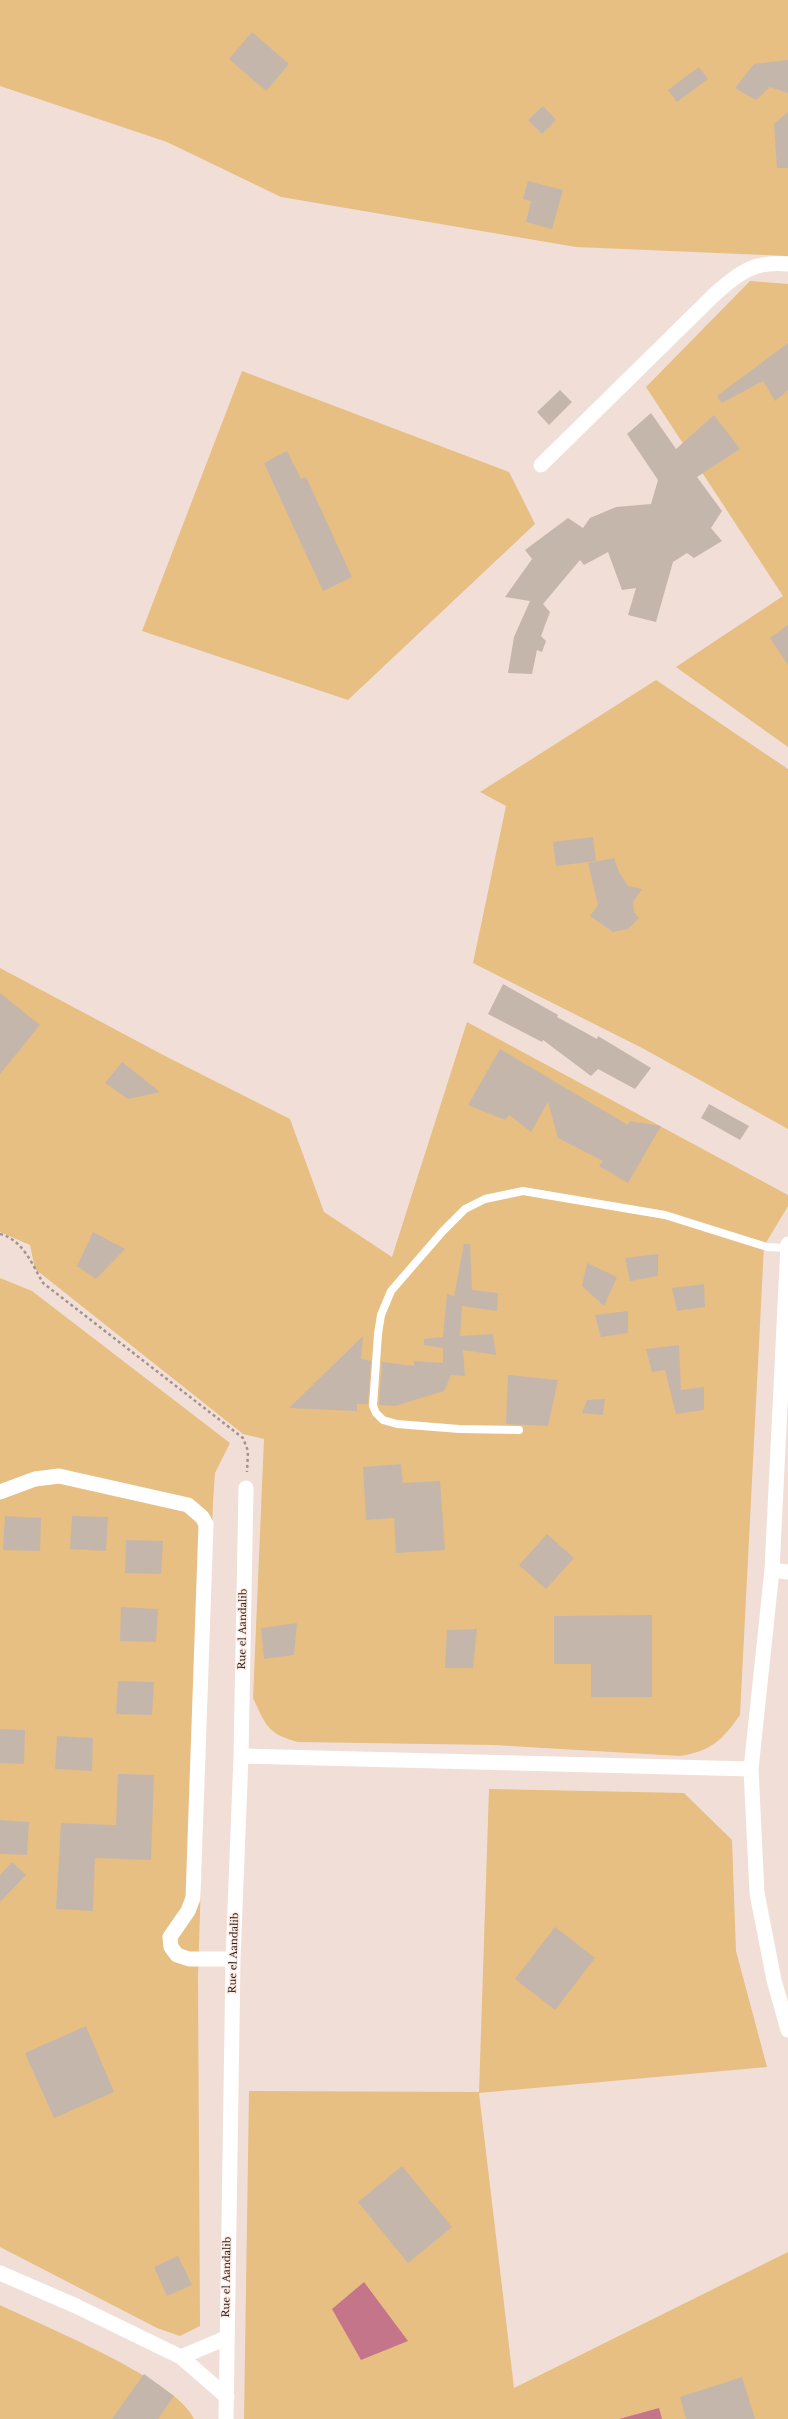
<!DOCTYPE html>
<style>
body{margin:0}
canvas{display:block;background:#f1ded7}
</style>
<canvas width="788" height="2419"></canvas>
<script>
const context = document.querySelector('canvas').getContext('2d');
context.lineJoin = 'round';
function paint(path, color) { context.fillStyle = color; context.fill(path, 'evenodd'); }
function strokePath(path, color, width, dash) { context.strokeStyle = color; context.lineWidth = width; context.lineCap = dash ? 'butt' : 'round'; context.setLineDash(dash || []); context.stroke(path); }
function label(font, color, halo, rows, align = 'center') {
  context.font = font + ' "Libre Baskerville",serif'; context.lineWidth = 3; context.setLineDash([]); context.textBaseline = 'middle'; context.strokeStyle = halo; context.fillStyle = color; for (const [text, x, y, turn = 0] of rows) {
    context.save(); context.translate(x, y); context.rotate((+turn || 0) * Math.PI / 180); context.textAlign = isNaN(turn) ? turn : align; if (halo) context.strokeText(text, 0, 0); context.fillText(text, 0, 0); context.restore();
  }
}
const green = new Path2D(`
 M0,0h788v256l-212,-9 -295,-50 -114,-55 -167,-56z
 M750,281l38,3v463l-112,-80 107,-71 -137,-209z
 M242,371l267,101 26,52 -187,176 -206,-69z
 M656,680l132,89v360l-144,-80 -171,-86 33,-157 -26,-14z
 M0,968l167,89 123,62 34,93 68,45 75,-235 321,173v11l-24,40 -24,469c-18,25 -28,36 -60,41l-187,-11 -195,-3c-30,-8 -32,-16 -45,-44l11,-259 -21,-5 -208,-165 -5,-24 -30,-13z
 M0,1278l32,13 198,152 -15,30 -2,28 -15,475 2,350 -20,10 -23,-8 -157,-81z
 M489,1789l195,4 48,47 4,111 31,116 -288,26 35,295 274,-136v167h-544l5,-328 230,1z
 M0,2305c41,20 179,76 194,114h-194z`);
const water = new Path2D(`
 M364,2282l44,59 -47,19 -29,-51z
 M659,2408l3,11h-43z`);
const building = new Path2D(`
 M252,32l37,32 -23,27 -37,-32z
 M788,60v33l-18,-6 -14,13 -21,-12 19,-24z
 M699,67l9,12 -31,23 -9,-12z
 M543,106l13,14 -14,14 -14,-14z
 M788,112v56h-11l-3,-44z
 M528,181l35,9 -11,39 -26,-7 5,-21 -8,-2z
 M788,343v47l-13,11 -12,-20 -41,22 -5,-7z
 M560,390l12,12 -23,23 -12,-13z
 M651,413l25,36 38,-34 26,34 -43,28 25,34 -11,17 11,13 -28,17 -7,-5 -14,9 -17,60 -28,-7 8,-27 -14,2 -14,-38 -24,13 -4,-5 -37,44 7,8 -9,24 5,5 -4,11 -5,-2 -5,24 -24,-1 6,-36 16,-36 -25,-4 27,-38 -7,-9 43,-32 15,10 7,-10 26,-11 35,-3 7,-24 -31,-46z
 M287,451l14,28 5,-2 46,100 -29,14 -59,-128z
 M788,625v40l-18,-27z
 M593,837l3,24 -40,5 -3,-24z
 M614,858l5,14 9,14 14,3 -9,13 1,10 5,6 -11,11 -15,3 -23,-16 8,-11 -10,-42z
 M503,984l55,31 -1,2 40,22 1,-3 53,32 -16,21 -37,-20 -7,7 -48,-36 -1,2 -54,-28z
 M0,993l40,32 -40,49z
 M500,1049l128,76 2,-4 31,5 -33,57 -29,-17 4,-5 -45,-23 -10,-36 -17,30 -22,-17 -4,5 -37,-15z
 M122,1062l38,30 -32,7 -23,-16z
 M709,1104l40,22 -9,14 -39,-22z
 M93,1232l32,17 -29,30 -19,-13z
 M464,1244h6l2,46 26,3 -1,18 -35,-5 -2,30 33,-2 3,21 -33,-5 2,26 -14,-1 -7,16 -49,15 -16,-1 3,-43 32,4v-5l29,2v-15l-19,-3v-6l19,-2 4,-43 7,2z
 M658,1254v22l-28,5 -5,-23z
 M587,1263l30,14 -13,29 -22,-20z
 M704,1284l1,23 -28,4 -5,-23z
 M628,1311v22l-27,4 -6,-22z
 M363,1336l-2,23 10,2 -3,43h-11v7l-68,-3z
 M679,1345l2,45 23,-3v23l-28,4 -11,-44 -13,2 -6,-23z
 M508,1375l50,5 -10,46 -42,-2z
 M605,1399l-2,16 -21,-2 5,-13z
 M401,1464l2,19 37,-2 5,69 -49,3 -2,-35 -28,2 -3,-53z
 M5,1516l36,2 -1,33 -37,-1z
 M72,1516l36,1 -2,34 -36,-2z
 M547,1534l27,24 -28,31 -27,-24z
 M126,1540l37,1 -2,33 -36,-1z
 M121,1607l37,2 -2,33 -36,-1z
 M652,1615v82h-61v-33h-37v-48z
 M297,1623l-3,32 -30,4 -3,-31z
 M477,1629l-4,39h-28l2,-38z
 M118,1681l36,1 -2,33 -36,-1z
 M0,1729l25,1 -1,34 -24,-1z
 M57,1736l36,2 -1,33 -37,-2z
 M118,1774l36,1 -3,85 -56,-2 -2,53 -37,-2 5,-86 55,2z
 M0,1820l29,2 -2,33 -27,-1z
 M12,1862l14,13 -26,27v-27z
 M555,1927l40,31 -40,52 -40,-31z
 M86,2026l28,66 -60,26 -29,-65z
 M402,2166l50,61 -44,36 -50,-61z
 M178,2256l14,29 -25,11 -13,-29z
 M144,2374l30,22 -16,23h-46z
 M742,2377l13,42h-69l-6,-22z`);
const path = new Path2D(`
 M0,1234c23,6 32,30 43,49l200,155 5,13 -1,21`);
const lane = new Path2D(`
 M519,1430l-60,-1 -62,-5 -14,-4 -7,-7 -3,-7 5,-72 3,-19 10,-24 52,-60 22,-22 20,-10 38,-8 142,24 102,32 19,1`);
const street = new Path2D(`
 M541,465l175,-172c24,-21 38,-32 72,-29
 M788,1244l-16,326 -21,199 6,124 17,87 14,50
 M0,1492l35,-13 24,-3 129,29 14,12 4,7 -13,374 -5,13 -18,26 1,10 6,8 12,4h44
 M772,1570l16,2
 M241,1756l510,13
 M0,2273l76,33 105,51 46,40
 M181,2357l45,-19
 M226,2419l7,-460 8,-203 5,-268`);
const streetNames = [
 ["Rue el Aandalib",243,1629,-89],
 ["Rue el Aandalib",234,1953,-88],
 ["Rue el Aandalib",227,2277,-89]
];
paint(green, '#e7bf83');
paint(water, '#c5758a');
paint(building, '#c5b6ab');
strokePath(path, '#a1938e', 2.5, [3, 3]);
strokePath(lane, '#fff', 8);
strokePath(street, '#fff', 15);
label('10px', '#2a2320', '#ffebe4', streetNames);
</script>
